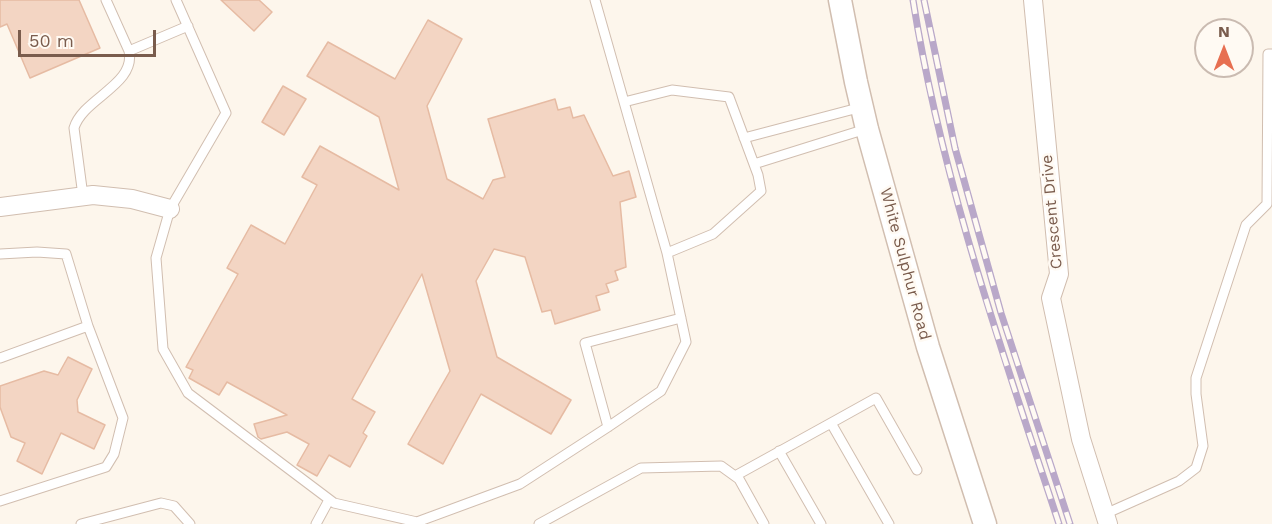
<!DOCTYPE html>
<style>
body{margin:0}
#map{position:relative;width:1272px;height:524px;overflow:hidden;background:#fdf6ec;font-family:"Work Sans",sans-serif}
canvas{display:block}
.north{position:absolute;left:1194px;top:18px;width:60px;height:60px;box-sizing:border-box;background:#fffaf3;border:2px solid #cabbb1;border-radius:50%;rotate:0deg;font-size:16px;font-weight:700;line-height:24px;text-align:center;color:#7a5c4d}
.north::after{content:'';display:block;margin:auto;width:21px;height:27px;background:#e76f51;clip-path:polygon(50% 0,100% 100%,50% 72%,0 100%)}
.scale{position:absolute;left:18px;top:30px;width:138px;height:27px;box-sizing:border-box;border:3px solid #7a5c4d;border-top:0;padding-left:8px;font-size:18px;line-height:21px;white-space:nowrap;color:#7a5c4d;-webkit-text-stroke:4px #fffaf3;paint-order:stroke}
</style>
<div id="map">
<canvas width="1272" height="524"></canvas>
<div class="north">N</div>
<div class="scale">50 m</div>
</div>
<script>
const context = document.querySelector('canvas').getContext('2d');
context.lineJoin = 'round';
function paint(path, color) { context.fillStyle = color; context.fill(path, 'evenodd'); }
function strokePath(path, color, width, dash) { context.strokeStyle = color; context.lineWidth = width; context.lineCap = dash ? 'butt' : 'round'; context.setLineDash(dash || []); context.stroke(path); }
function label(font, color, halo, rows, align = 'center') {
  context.font = font + ' "Work Sans",sans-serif'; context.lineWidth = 5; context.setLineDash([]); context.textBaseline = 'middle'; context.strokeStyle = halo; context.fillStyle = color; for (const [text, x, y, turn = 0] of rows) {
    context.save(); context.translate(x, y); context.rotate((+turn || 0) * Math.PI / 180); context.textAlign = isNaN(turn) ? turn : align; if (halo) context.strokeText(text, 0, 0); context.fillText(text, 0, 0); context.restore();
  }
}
const building = new Path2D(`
 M0,0h79l21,48 -70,30 -23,-54 -7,3z
 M221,0h38l13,12 -18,19z
 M428,20l34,19 -35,67 20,73 36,20 10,-19 12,-3 -17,-58 67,-20 3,11 12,-3 3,11 11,-3 29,61 16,-5 7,26 -16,5 6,65 -11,4 3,9 -12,4 3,8 -13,4 4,14 -45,14 -4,-14 -9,2 -17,-55 -31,-8 -18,32 21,76 74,43 -20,34 -70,-40 -38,70 -35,-20 42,-73 -28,-97 -70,125 23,13 -12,21 4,3 -17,31 -21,-12 -12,21 -20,-11 12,-21 -22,-12 -26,7 -3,-2 -4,-13 33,-9 -60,-33 -8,13 -30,-17 4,-8 -7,-3 52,-93 -11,-6 24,-43 34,19 32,-59 -15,-8 18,-31 79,44 -20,-73 -72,-41 21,-34 67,37z
 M283,86l23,13 -22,36 -22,-13z
 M68,357l24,12 -15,31 1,12 27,13 -11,24 -33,-16 -19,41 -25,-13 8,-18 -14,-6 -11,-30v-21l44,-15 14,4z`);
const service = new Path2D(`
 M106,0l23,51 59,-25
 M176,0l50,113 -56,96 -14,49 7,91 25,44 146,110 83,19 103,-38 88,-57 53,-36 25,-49 -19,-89 -72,-253
 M624,102l48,-12 57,7 29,78 3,16 -48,43 -46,19
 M744,138l118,-31
 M754,164l112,-35
 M83,196l-9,-68c9,-30 62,-43 55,-77
 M0,254l37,-2 29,2 22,72 -88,32
 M608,427l-23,-84 96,-25
 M779,451l42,73
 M735,476l96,-53
 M0,501l106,-34 8,-13 9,-36 -35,-92
 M1105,514l74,-33 17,-13 7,-22 -7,-52v-16l50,-153 21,-21 1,-150h4
 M81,524l80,-21 13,3 16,18
 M316,524l13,-24
 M539,524l102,-56 80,-2 18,13 25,45
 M889,524l-58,-101 45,-25 41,72`);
const minor = new Path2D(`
 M1033,0l26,274 -8,24 30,141 27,85
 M0,207l93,-12 39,4 38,10`);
const tertiary = new Path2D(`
 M840,0l16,82 11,47 61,218 57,177`);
const rail = new Path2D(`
 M913,0c28,178 90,354 146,524
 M924,0l31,148 46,165 69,211`);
const streetNames = [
 ["Crescent Drive",1052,212,-95],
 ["White Sulphur Road",905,264,75]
];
paint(building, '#f3d5c3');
strokePath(building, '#e6bba3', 1.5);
strokePath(service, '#d1beb0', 11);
strokePath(minor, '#d1beb0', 20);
strokePath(tertiary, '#d1beb0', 25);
strokePath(service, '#fff', 9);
strokePath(minor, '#fff', 18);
strokePath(tertiary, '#fff', 22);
strokePath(rail, '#b9a8c9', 7);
strokePath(rail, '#fffaf3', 4.5, [14]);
label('16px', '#7a5c4d', '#fffaf3', streetNames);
</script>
